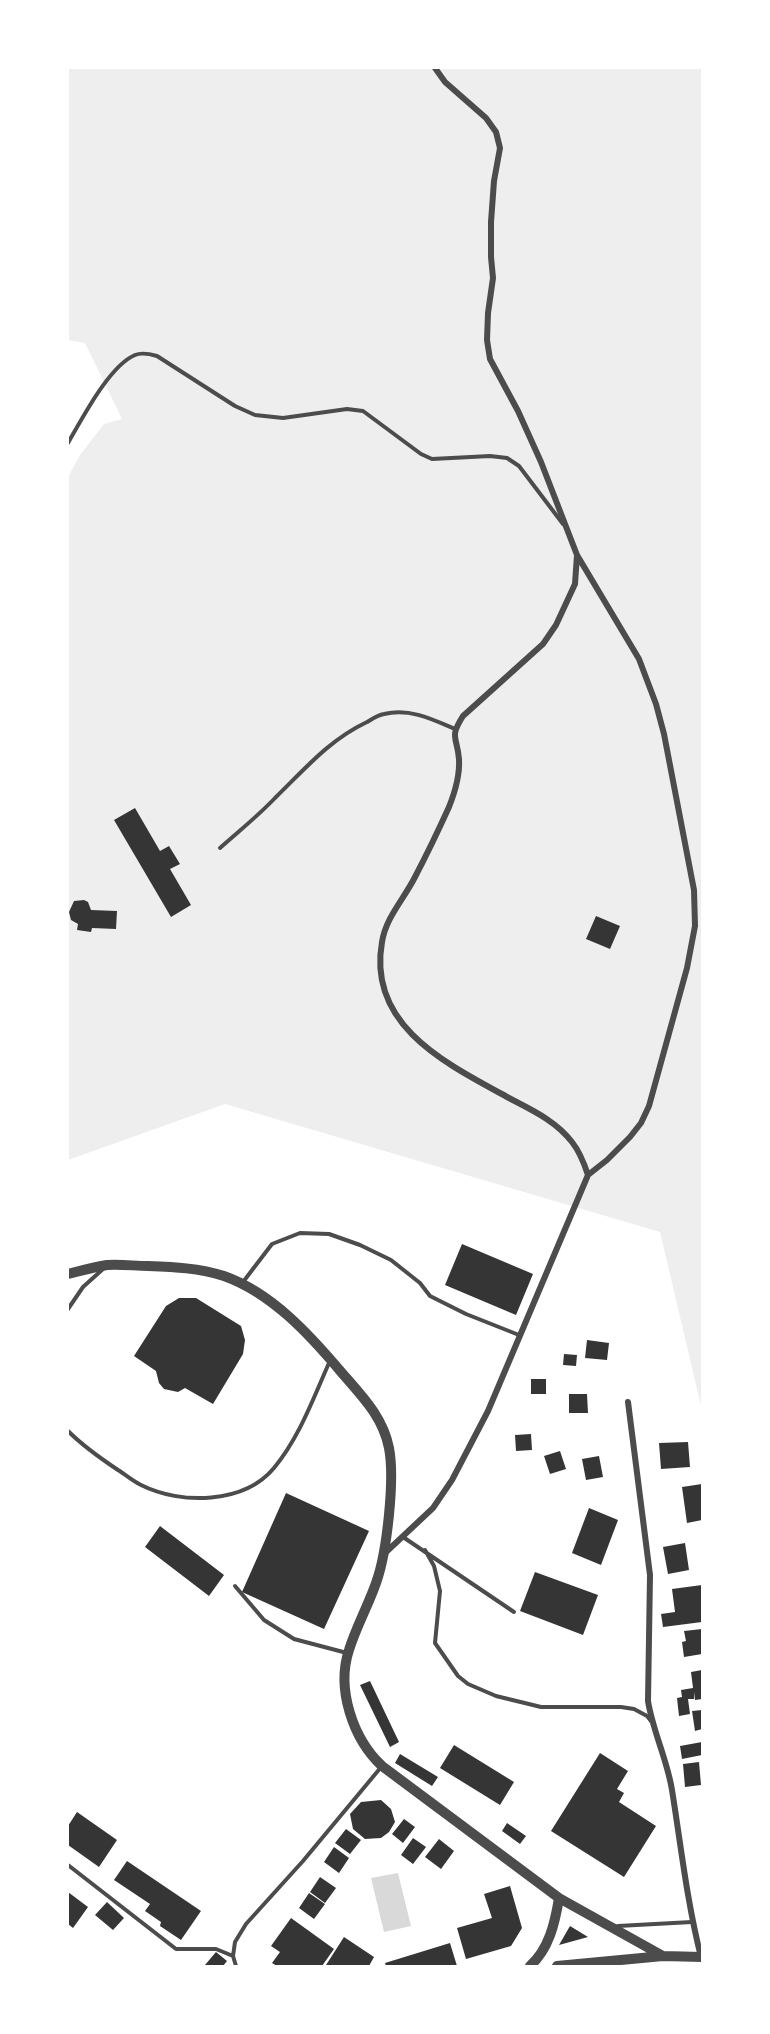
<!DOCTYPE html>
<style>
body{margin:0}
#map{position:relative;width:770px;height:2034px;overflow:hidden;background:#fff;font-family:Cabin,sans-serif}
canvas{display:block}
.frame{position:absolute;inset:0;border:69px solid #fff;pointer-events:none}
</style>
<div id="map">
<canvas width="770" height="2034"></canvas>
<div class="frame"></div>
</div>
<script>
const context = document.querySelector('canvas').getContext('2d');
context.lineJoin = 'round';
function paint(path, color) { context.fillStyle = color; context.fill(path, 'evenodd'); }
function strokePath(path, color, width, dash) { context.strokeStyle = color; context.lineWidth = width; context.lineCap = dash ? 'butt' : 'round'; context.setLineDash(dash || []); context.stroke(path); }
const green = new Path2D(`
 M68,68h634v1342l-42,-178 -435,-128 -157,56v-683l12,-22 24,-31 18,-5 -37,-76 -17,-3z`);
const water = new Path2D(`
 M398,1873l13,53 -27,6 -13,-54z`);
const building = new Path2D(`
 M135,808l25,43 9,-5 11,18 -10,5 21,36 -20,12 -57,-97z
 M84,900l4,2 3,8 26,1 -1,18 -24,-1 -1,4 -14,-2 1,-6 -7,-4 -2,-8 5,-11z
 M596,916l24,10 -10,23 -24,-10z
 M462,1244l71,30 -17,41 -71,-30z
 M179,1298h17l45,28 4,14 -2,14 -30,50 -28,-16 -7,4 -14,-3 -5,-6 -3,-12 -22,-15 32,-50z
 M587,1340l22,3 -2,17 -22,-2z
 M564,1354l13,1 -1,11 -13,-1z
 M531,1379h15v15h-15z
 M569,1394h18l1,19h-19z
 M531,1434l1,16 -16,1 -1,-16z
 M688,1442l2,25 -29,2 -2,-26z
 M560,1451l6,18 -16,5 -6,-18z
 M599,1456l4,21 -17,3 -4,-21z
 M702,1484v36l-15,3 -5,-36z
 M286,1493l83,38 -45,98 -82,-37z
 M589,1508l29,12 -17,45 -29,-12z
 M160,1526l64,49 -15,21 -64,-49z
 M685,1543l4,27 -21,4 -5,-27z
 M535,1572l63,23 -15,40 -63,-24z
 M702,1585v37l-39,5 -2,-13 14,-2 -3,-23z
 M702,1629v25l-18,3 -2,-15 4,-1 -2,-10z
 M702,1670v29l-7,1 -1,-8v7h-6l2,15 -11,2 -2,-18 5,-1 -1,-7 12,-2 -2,-16z
 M370,1681l29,61 -9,5 -30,-62z
 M702,1710v19l-7,2 -3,-20z
 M702,1742v13l-20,4 -2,-13z
 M454,1745l60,37 -14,23 -60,-37z
 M600,1753l28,18 -11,18 7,4 -5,9 37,24 -32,51 -73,-46z
 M400,1754l38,23 -6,9 -37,-23z
 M699,1762l2,23 -16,2 -2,-23z
 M381,1800l10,9 4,13 -6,10 -8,6 -16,1 -12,-10 -3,-15 11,-12z
 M77,1812l40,28 -18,27 -31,-22v-19z
 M404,1819l11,8 -12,16 -11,-9z
 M507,1823l19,13 -6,8 -18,-13z
 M346,1829l15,11 -11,14 -15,-11z
 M413,1838l13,9 -13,17 -12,-9z
 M439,1839l15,12 -13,18 -16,-12z
 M334,1847l15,11 -10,15 -15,-11z
 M127,1861l74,50 -20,29 -21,-14 1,-4 -16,-11 5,-7 -36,-24z
 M320,1877l16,11 -11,15 -15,-11z
 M510,1886l12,42 -11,18 -45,13 -9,-31 35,-10 -8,-24z
 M68,1892l20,15 -15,21 -5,-4z
 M309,1893l16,11 -11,15 -15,-11z
 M107,1902l17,16 -11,12 -18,-15z
 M291,1918l43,31 -12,17h-45l-5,-3 8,-11 -9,-6z
 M570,1926l18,11 -29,8z
 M344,1937l30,20 -5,9 -43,-1z
 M450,1943l7,23h-71l-1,-3z
 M216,1952l11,9 -4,5h-16l-2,-1z`);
const service = new Path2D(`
 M68,443c14,-24 41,-77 67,-88 7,-3 15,-1 22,1l78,50 20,9 28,3 64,-9 16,2 58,43 11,5 58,-3 17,2 12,8 44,58
 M220,848c19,-17 38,-32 55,-50 30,-29 54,-58 92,-76 5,-3 11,-7 17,-8 26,-6 48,5 71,15
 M243,1282l29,-38 28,-11 29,1 31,11 31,15 29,23 10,13 36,18 53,21
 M68,1309l15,-22 20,-18
 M68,1431c15,15 32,27 50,39 8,5 15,11 23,15 40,20 103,19 133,-17 25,-30 39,-69 55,-105
 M403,1537l111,75
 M425,1550l9,16 6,25 -5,52 23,33 10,8 28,12 45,11h80l13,2 13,7 4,5
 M235,1586l29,34 30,19 53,14
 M68,1865l108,84h40l17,7
 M618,1926l74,-4
 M236,1966l-3,-10 2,-14 11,-18 57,-63 79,-95`);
const minor = new Path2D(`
 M577,555l-2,29 -19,41 -13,19 -80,72c-14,22 -6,20 -4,43 1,16 -4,33 -10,48 -10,22 -23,49 -34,70 -11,22 -29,40 -33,65 -15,84 65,122 127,156 23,12 47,23 63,44 8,10 12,21 16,33
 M628,1402l22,173 -2,126c5,31 19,58 24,89 9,56 15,112 29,167
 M384,1554l49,-46 19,-28 36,-69 100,-236 19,-15 23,-23 11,-14 8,-17 38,-138 8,-42 -1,-36 -30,-156 -8,-30 -17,-45 -62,-104 -36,-93 -23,-51 -28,-52 -3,-19 1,-27 5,-35 -2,-21v-35l3,-41 6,-33 -4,-16 -10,-14 -41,-36 -10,-14`);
const tertiary = new Path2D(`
 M68,1274c12,-3 26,-7 39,-9 14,-1 28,1 41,1 26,1 51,2 76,10 48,17 86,59 118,97 20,23 41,44 47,75 6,31 -2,105 -13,135 -8,23 -20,44 -27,67 -13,39 4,89 33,116l177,132 104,58
 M530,1966c19,-17 25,-43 29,-68
 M557,1966l106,-10 39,1`);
paint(green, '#eee');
paint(water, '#d9d9d9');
paint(building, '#353535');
strokePath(service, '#4c4c4c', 4);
strokePath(minor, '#4c4c4c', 6);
strokePath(tertiary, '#4c4c4c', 10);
</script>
